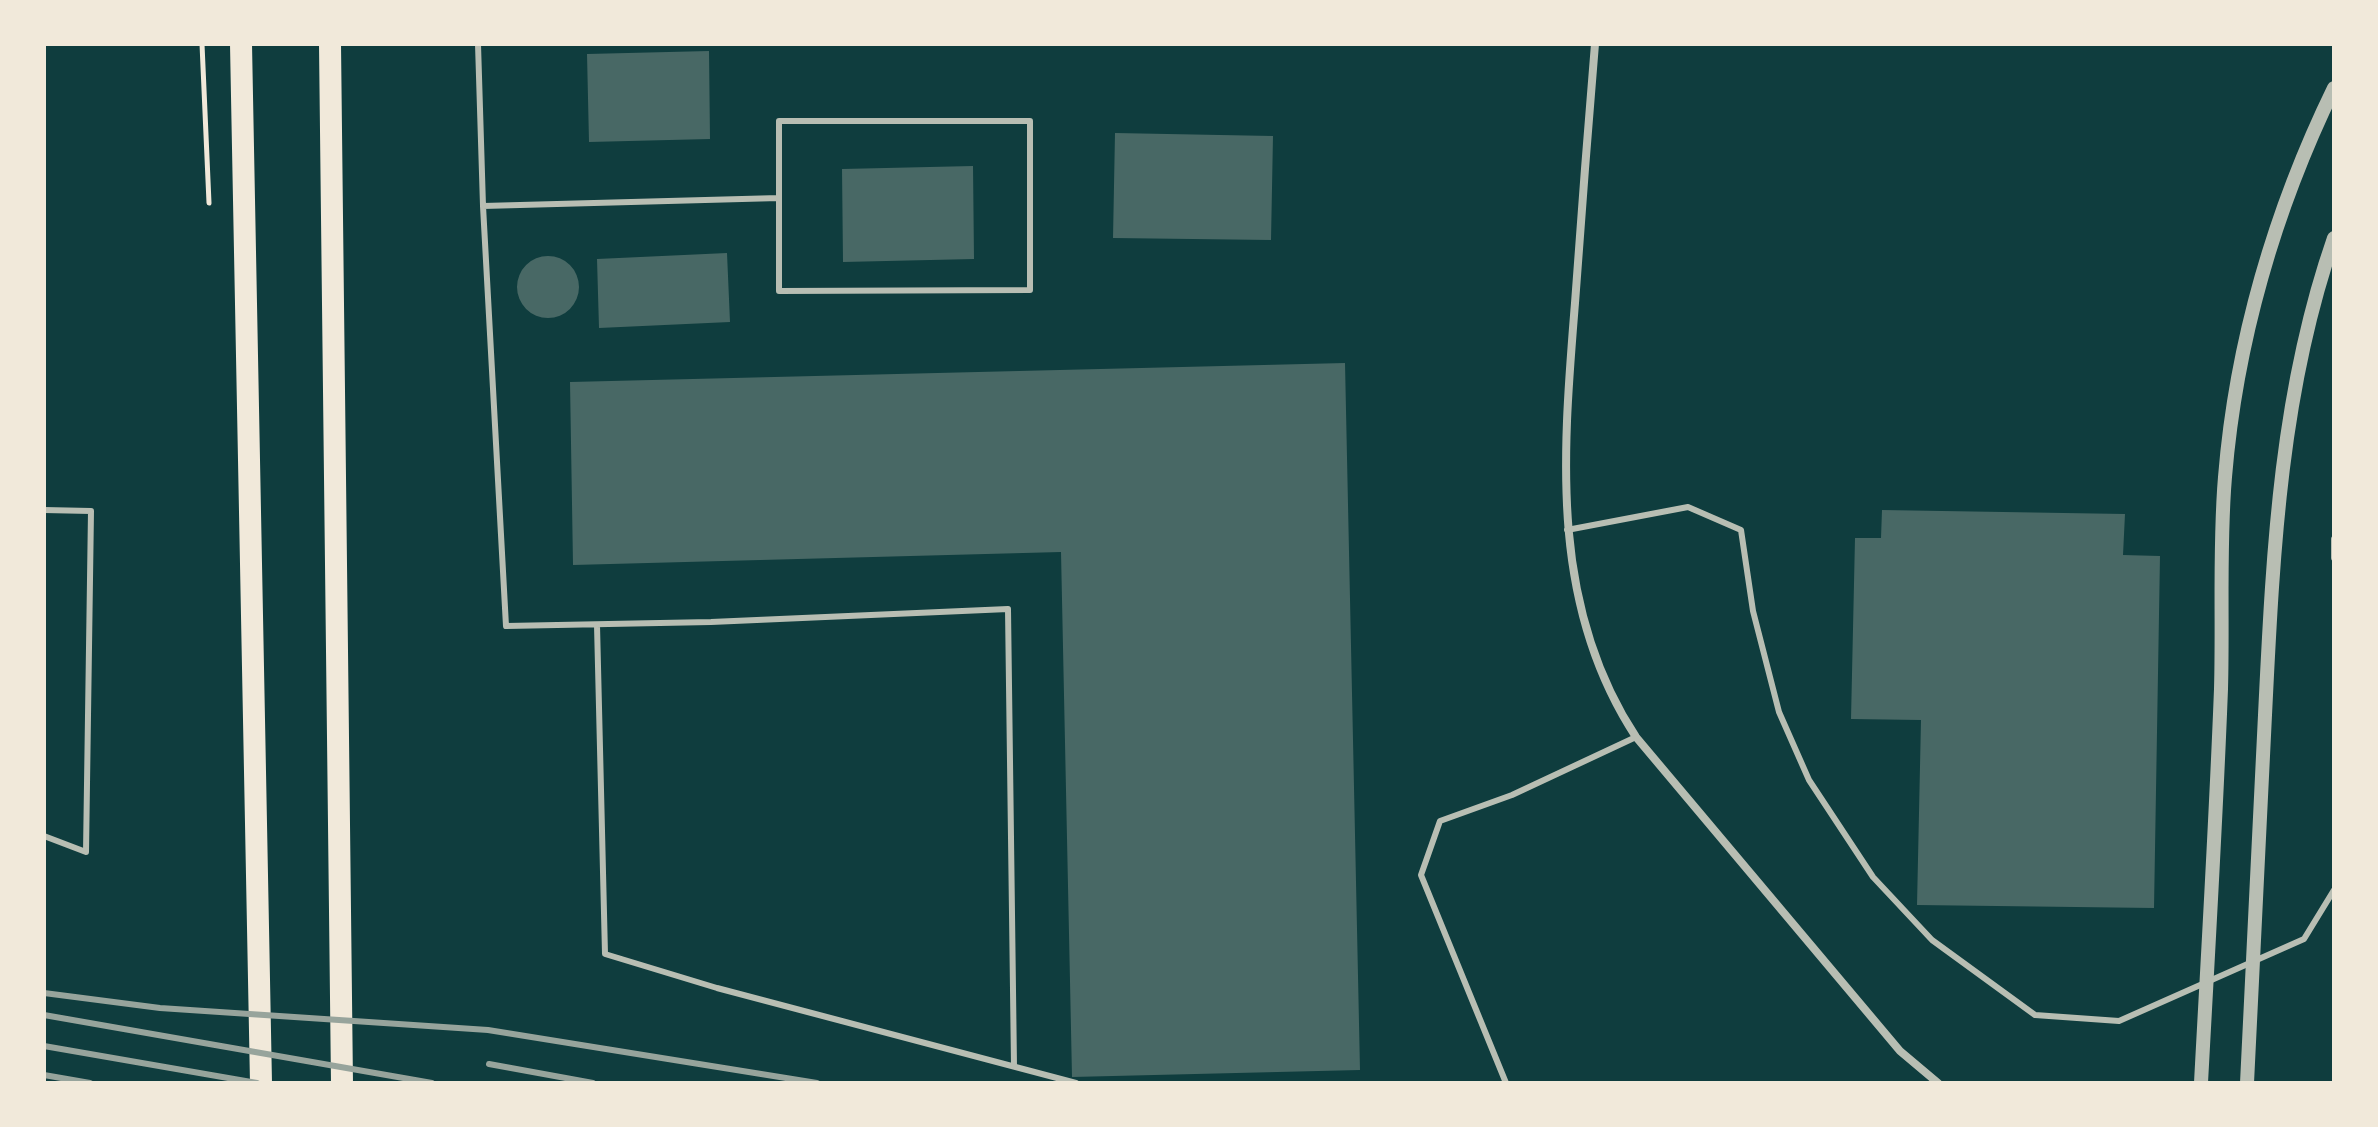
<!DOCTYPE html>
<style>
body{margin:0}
#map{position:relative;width:2378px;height:1127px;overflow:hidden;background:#0f3d3e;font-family:Montserrat,sans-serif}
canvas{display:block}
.frame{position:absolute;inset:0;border:46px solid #f1e9da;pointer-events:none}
</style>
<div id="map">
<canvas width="2378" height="1127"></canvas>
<div class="frame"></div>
</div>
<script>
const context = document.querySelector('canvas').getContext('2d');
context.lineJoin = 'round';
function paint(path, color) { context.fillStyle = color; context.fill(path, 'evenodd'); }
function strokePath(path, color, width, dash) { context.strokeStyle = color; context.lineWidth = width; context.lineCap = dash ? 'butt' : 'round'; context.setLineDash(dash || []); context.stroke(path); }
const building = new Path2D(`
 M709,51l1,88 -121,3 -2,-88z
 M1115,133l158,3 -2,104 -158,-2z
 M973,166l1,93 -131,3 -1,-93z
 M727,253l3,69 -131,6 -2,-69z
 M517 287a31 31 0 1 1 62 0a31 31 0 1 1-62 0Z
 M1345,363l15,707 -288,7 -11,-525 -488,13 -3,-183z
 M1882,510l243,4 -2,41 37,1 -6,352 -237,-3 4,-185 -70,-1 4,-181h26z`);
const path = new Path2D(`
 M202,44l7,159`);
const service = new Path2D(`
 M478,44l5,162 23,420 205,-4 297,-13 6,457
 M779,121h251v169l-251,1z
 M483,206l296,-8
 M44,510l47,1 -5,341 -42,-16
 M1567,530l121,-23 53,23 12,81 26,101 30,68 64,97 59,63 103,75 84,6 185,-82 30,-49
 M2334,539v19
 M597,625l8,329 112,34 359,95
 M1506,1083l-85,-208 19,-54 72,-26 124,-58`);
const minor = new Path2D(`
 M1595,44c-7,86 -14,173 -20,259 -12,150 -26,302 61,434l264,314 38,32`);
const tertiary = new Path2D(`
 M2201,1083c7,-131 15,-263 20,-394 2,-70 -2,-142 4,-212 11,-135 50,-268 109,-389
 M2247,1083c6,-123 12,-246 18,-368 8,-162 15,-322 69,-477`);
const trunk = new Path2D(`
 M241,44l20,1039
 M330,44l12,1039`);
const rail = new Path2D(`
 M44,993l116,15 328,22 329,53
 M44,1015l388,68
 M44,1046l213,37
 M489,1064l104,19
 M44,1075l46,8`);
paint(building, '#486865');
strokePath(path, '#f1e9da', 5);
strokePath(service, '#b8beb3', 6);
strokePath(minor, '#b8beb3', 8);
strokePath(tertiary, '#b8beb3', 14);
strokePath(trunk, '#f1e9da', 22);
strokePath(rail, '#97a49c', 6);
</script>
